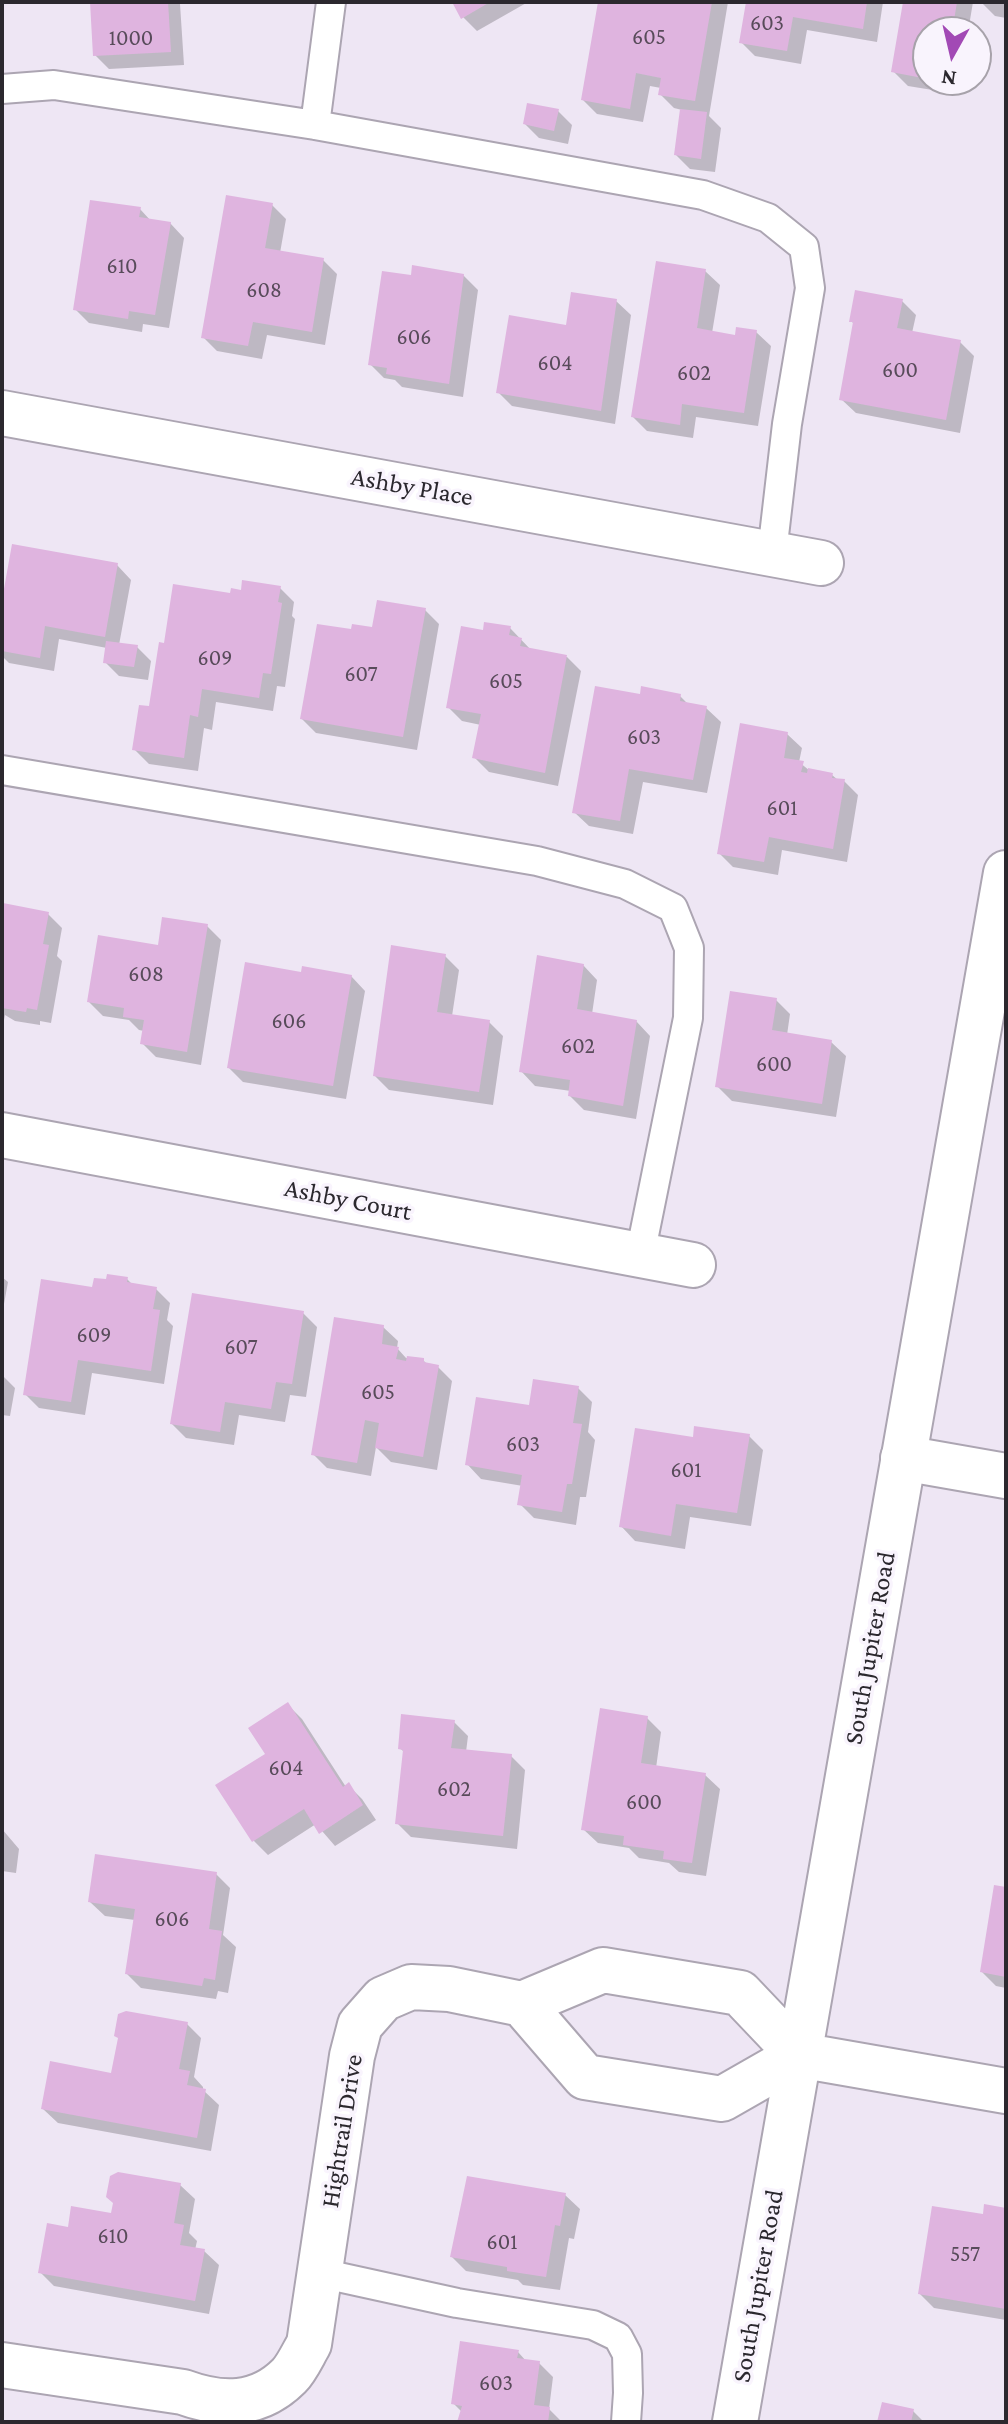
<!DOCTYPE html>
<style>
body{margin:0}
#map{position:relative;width:1008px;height:2424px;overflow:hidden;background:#eee6f4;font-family:"Crimson Pro",serif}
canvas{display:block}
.frame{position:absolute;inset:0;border:4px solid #2b282e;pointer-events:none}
.north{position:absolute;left:912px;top:16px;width:80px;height:80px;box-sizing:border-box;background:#f9f4fd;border:2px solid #a7a2aa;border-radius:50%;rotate:188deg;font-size:22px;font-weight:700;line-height:32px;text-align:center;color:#2b282e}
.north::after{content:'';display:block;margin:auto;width:28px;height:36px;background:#a249b5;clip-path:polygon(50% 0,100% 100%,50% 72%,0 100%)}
</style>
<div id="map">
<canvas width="1008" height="2424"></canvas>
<div class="frame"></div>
<div class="north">N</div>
</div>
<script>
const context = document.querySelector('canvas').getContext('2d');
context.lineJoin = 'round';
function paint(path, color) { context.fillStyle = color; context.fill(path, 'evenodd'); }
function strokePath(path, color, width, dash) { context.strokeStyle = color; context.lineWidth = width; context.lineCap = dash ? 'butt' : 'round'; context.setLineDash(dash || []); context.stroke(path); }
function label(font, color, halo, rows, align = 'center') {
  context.font = font + ' "Crimson Pro",serif'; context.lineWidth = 7; context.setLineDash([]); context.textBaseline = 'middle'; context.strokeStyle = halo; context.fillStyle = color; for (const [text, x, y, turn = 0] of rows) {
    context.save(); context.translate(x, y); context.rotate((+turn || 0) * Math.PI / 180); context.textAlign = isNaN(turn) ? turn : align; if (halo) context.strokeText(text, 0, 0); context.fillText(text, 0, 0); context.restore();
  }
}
const shadow = new Path2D(`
 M92,2h114l-26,2 4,61 -75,4 -14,-14z
 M454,2h74l-51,29 -14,-14z
 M600,2h128l-19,114 12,12 -6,44 -25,-3 -14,-14 6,-45 -8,-2 -14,-14 1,-6 -11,-2 -7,36 -46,-8 -14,-14z
 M748,2h135l-6,40 -70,-12 -6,34 -46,-8 -14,-14z
 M905,2h68l-5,30h-40v48h32l-3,14 -49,-8 -14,-14z
 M981,2h25v16l-11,-2z
 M558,111l14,14 -4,19 -29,-6 -14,-14z
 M272,205l14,14 -6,34 43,7 14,14 -12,71 -58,-10 -5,24 -45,-8 -14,-14z
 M140,209l11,12 19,2 14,15 -15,90 -26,-4 -1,8 -53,-9 -14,-14z
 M705,271l15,14 -8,48 25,4 19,-5 15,14 -13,80 -62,-9 -3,21 -46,-7 -14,-14z
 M463,275l15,15 -15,107 -61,-10 -7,-7 -11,-2 -14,-14 42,-87z
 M616,301l15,14 -16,109 -103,-18 -14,-14z
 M902,301l14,14 -4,18 48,9 14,14 -14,77 -104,-20 -15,-14 14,-74 -4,-4z
 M117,565l14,15 -12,65 18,2 14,14 -3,19 -29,-4 -14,-14 2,-14 -48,-9 -5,32 -45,-8 -7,-7v-44z
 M280,588l14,14 -2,14 3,3 -10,68 -8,-1 -4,25 -57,-9 -4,28 -8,-2 -6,43 -49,-7 -15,-15 17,-40 15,-64 66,-49z
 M425,610l14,14 -22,126 -101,-17 -14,-14 51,-87 20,-2z
 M510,628l22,23 35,6 14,14 -23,115 -69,-14 -14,-14 6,-33 -19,-4 -14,-14 37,-75z
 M641,696h39l9,9 17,3 15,14 -14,71 -64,-11 -10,52 -44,-8 -15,-14z
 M787,734l15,14 -3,14 11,9 22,4 6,5 6,1 14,14 -11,67 -65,-12 -4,25 -45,-8 -14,-14z
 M5,906l43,8 14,14 -5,28 5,5 -11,62 -11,-2v4l-25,-4 -10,-6 -3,15v-109z
 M207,926l14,14 -20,125 -45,-8 -14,-14 2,-12 -5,-1 -10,-10 -26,-4 -14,-14 70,-55z
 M445,956l14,14 -7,46 37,6 14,14 -10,69 -104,-15 -14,-14z
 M583,965l14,15 -5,34 44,7 14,15 -14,83 -52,-9 -14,-14 1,-5 -36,-5 -14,-15z
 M302,974l49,2 14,15 -19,108 -103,-17 -14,-14z
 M776,1000l14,14 -3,21 44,7 15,14 -10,61 -104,-16 -14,-14z
 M2,1277l6,5 -6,33z
 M127,1279l6,6 23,4 14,14 -3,17 6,6 -9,58 -72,-11 -7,42 -46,-7 -14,-14 69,-104z
 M303,1313l14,14 -11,70 -16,-2 -5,27 -46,-7 -5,30 -48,-7 -14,-14z
 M383,1327l15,14 -1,7 9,10 17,2 5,5 10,2 14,14 -15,89 -46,-8 -15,-15 -5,29 -44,-8 -14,-14z
 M2,1375l13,13 -5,28 -8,-1z
 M578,1388l14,14 -4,30 7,8 -9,57h-6l-4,28 -42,-7 -14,-14 3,-18 -42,-7 -14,-15 64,-57z
 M749,1436l14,14 -12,76 -61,-9 -5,32 -50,-8 -14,-15 73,-87z
 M288,1705l14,14 44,68 2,-2 14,14 14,21 -41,26 -19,-22 -48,31 -14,-14 -36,-55 49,-31z
 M647,1718l14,14 -5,36 49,7 15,14 -14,87 -27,-4 -10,-9 -30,-5 -10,-10 -31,-5 -15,-14z
 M454,1722l14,14 -2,16 45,4 14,14 -8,79 -106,-12 -14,-14 8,-70 -5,-5z
 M2,1829l17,20 -3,24 -14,-2z
 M216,1874l14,14 -7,47 13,12 -8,46 -10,-2 -2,8 -75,-11 -14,-14 8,-54 -30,-4 -15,-14z
 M1006,1889v99l-10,-2 -14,-14z
 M187,2024l14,14 -7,39 9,10v3l16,15 -8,46 -153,-28 -15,-14 70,-34z
 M180,2185l15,14 -6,34 8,8 -2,9 9,1 15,14 -10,49 -155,-28 -14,-14 29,-43 44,-14z
 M565,2195l15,14 -6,30 -5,-1 -9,52 -37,-5 -5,-5 -52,-9 -14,-14 8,-46z
 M1006,2210v110l-72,-12 -14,-14 65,-77z
 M518,2352l9,10 12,1 14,14 -4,32 13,13h-103l7,-6 -13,-13z
 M913,2411l11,11h-44z`);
const building = new Path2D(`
 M90,2h78l3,50 -78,4z
 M452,2h38l-29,17z
 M598,2h114l-17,99 -37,-6 3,-17 -25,-5 -6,36 -49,-9z
 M746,2h121l-4,27 -70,-12 -6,34 -48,-8z
 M903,2h54l-5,30h-24v47l-37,-7z
 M527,103l32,6 -5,22 -31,-7z
 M680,109l27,3 -6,47 -27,-4z
 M226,195l47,8 -8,45 59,10 -12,74 -59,-10 -5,24 -47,-8z
 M90,200l51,7 -2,10 32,5 -16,93 -26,-4 -1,8 -55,-9z
 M656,261l50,8 -9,59 38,7 1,-8 21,3 -13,83 -62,-9 -2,21 -49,-8z
 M412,265l52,9 -15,110 -63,-10 1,-6 -19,-3 14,-94 29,4z
 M855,290l48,9 -6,29 64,12 -15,80 -107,-20 14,-78h-4z
 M571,292l46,7 -16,112 -105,-18 13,-78 57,10z
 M12,544l106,19 -13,74 -60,-11 -5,32 -38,-7v-51z
 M242,580l39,6 -3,16 4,1 -11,71 -8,-1 -4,25 -57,-9 -4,28 -8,-2 -6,43 -52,-8 7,-45 10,1 10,-64 5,1 9,-59 57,9 1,-5 10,2z
 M377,600l49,8 -23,129 -103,-18 17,-95 34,5 1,-5 20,3z
 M484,622l27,4 -2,9 13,3 -2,8 47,9 -22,118 -73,-15 9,-44 -35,-6 15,-82 22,4z
 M106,641l32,4 -4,22 -31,-4z
 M595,686l45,8 1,-8 40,8 -1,7 27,5 -14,74 -64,-11 -9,52 -48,-8z
 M740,723l48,9 -4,26 20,3 -3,11 6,1 1,-5 25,5 -1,5 13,1 -12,70 -64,-12 -5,25 -47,-8z
 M3,903l46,9 -6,32 6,1 -12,65 -10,-2 -1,4 -24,-4z
 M162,917l46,7 -21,128 -47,-8 4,-24 -21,-3 1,-9 -37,-6 11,-67 60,10z
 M391,945l55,9 -9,58 53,8 -11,72 -106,-16z
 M537,955l47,9 -7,45 60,11 -14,86 -55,-10 2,-16 -51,-8z
 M245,962l56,10 1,-6 50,9 -19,111 -106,-18z
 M730,991l47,7 -5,32 60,10 -10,64 -107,-17z
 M107,1274l21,3 -1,5 30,5 -4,22 7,1 -9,61 -73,-11 -7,42 -48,-7 18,-116 51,8 2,-9 12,1z
 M192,1293l112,18 -12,73 -16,-2 -5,27 -46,-7 -5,30 -50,-8z
 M334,1317l50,8 -2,19 17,3 -3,12 10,2 1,-5 17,2v4l15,3 -16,92 -48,-9 4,-25 -14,-3 -8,43 -46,-8z
 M533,1379l46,7 -6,37 9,1 -10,60h-5l-5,28 -45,-7 5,-30 -57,-10 11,-68 53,8z
 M694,1426l56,8 -13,79 -61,-9 -5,32 -52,-9 16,-99 58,9z
 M288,1702l55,85 6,-5 14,23 -44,29 -15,-25 -52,33 -37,-57 50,-31 -17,-26z
 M600,1708l48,8 -7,47 65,10 -14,90 -29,-4 1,-8 -41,-6 1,-9 -43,-6z
 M401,1714l54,6 -4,28 61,6 -9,82 -108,-12 8,-74 -5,-1z
 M95,1854l122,18 -8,57 13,2 -7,49 -11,-2 -2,8 -77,-12 10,-65 -47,-7z
 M994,1885l12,2v90l-26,-5z
 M126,2011l62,11 -9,47 11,2 -3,14 19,4 -9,49 -156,-29 9,-48 61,12 7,-35 -4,-2 4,-22z
 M118,2172l63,11 -7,40 10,2 -4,20 25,4 -10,52 -157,-28 9,-50 21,4 3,-21 40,7 2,-10 -7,-6 4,-21z
 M467,2176l99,17 -6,33 -5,-1 -9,52 -39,-6v-4l-57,-10z
 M984,2204l22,4v101l-88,-15 14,-88 51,8z
 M460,2341l59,9 -2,8 23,3 -6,44 16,2 -2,15h-91l5,-16 -11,-2z
 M882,2402l32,7 -3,13h-34z`);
const service = new Path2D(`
 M2,89l52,-4 261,40 388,70 65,23 36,29 6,41 -23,136 -15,129
 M315,125l16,-123
 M2,770l535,91 88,23 48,24 16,40 -1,70 -48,237
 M320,2273l137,30 136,22 25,12 9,17 1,39 -2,29`);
const minor = new Path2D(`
 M2,413l819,150
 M2,1135l691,130
 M903,1458l103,18
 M2,2365l181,27c38,14 75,15 106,-16 8,-8 14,-22 20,-32l43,-288 8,-31 23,-26 28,-12 38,2 73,15 81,-34 137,23 59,62 -77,44 -137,-22 -63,-73`);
const tertiary = new Path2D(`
 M799,2055l207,36
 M735,2422l271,-1549`);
const numberNames = [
 ["603",767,23],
 ["605",649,37],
 ["1000",131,38],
 ["610",122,266],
 ["608",264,290],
 ["606",414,337],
 ["604",555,363],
 ["600",900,370],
 ["602",694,373],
 ["609",215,658],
 ["607",361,674],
 ["605",506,681],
 ["603",644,737],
 ["601",782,808],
 ["608",146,974],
 ["606",289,1021],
 ["602",578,1046],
 ["600",774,1064],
 ["609",94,1335],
 ["607",241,1347],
 ["605",378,1392],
 ["603",523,1444],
 ["601",686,1470],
 ["604",286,1768],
 ["602",454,1789],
 ["600",644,1802],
 ["606",172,1919],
 ["610",113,2236],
 ["601",502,2242],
 ["557",965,2254],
 ["603",496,2383]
];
const streetNames = [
 ["Ashby Place",412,487,10],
 ["Ashby Court",348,1200,11],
 ["South Jupiter Road",870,1648,-80],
 ["Hightrail Drive",342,2131,-81],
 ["South Jupiter Road",758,2286,-80]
];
paint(shadow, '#0003');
paint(building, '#dfb4df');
strokePath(service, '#aca5b2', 32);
strokePath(minor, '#aca5b2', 48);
strokePath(tertiary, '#aca5b2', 48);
strokePath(service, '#fff', 28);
strokePath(minor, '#fff', 44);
strokePath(tertiary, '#fff', 44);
label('22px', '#584b5a', null, numberNames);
label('26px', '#2b282e', '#f9f4fd', streetNames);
</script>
